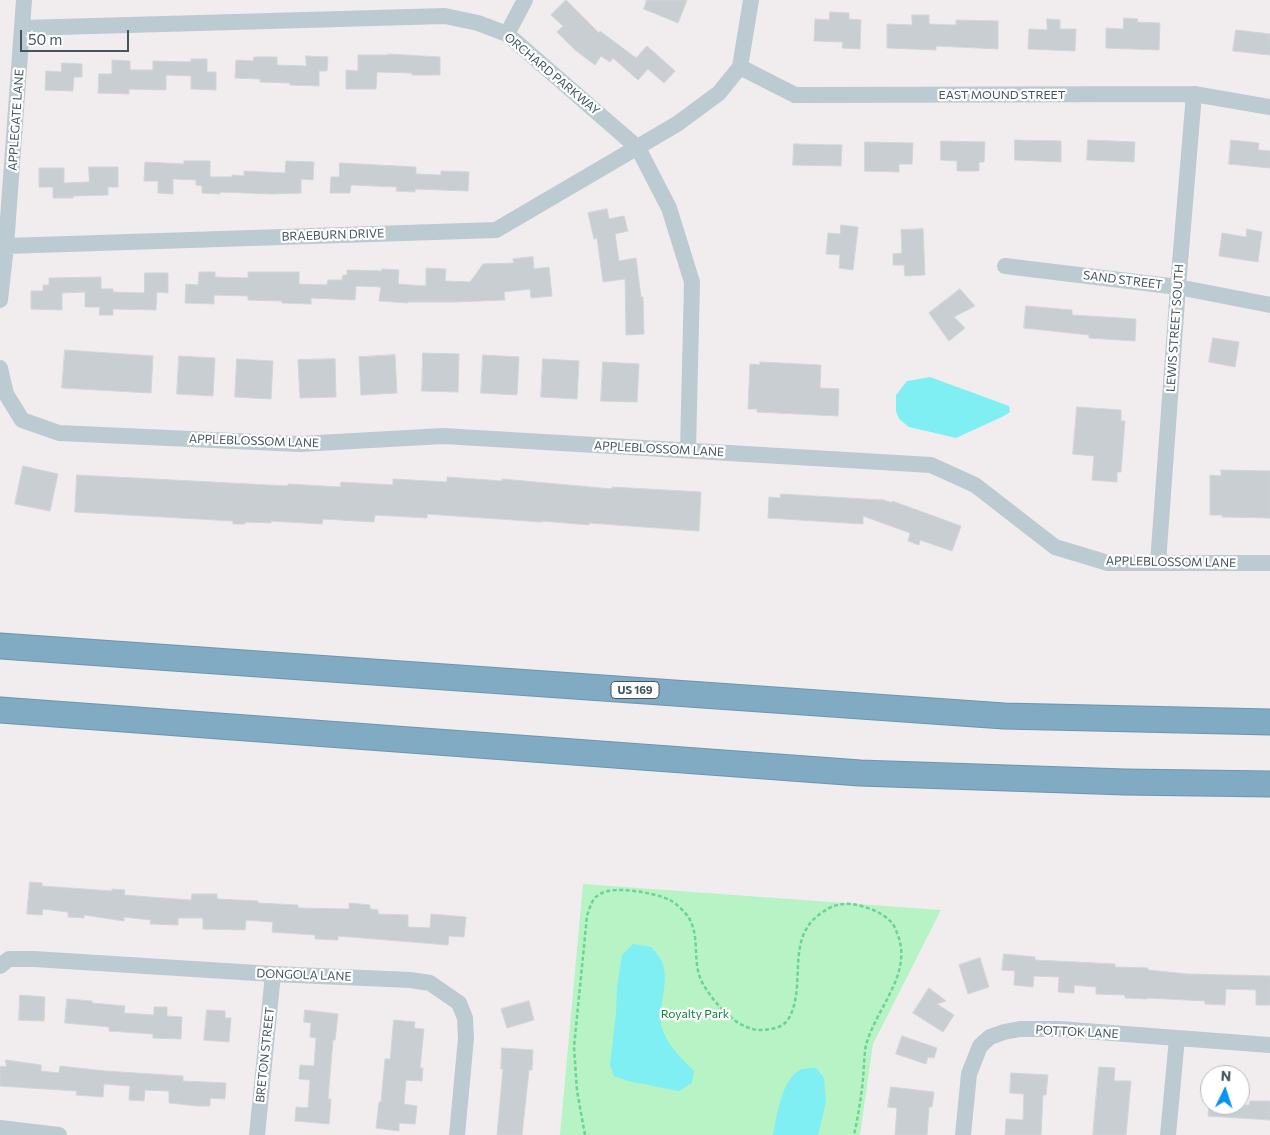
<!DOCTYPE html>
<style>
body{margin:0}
#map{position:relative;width:1270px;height:1135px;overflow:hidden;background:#f1edee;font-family:Commissioner,sans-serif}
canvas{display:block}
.north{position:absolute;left:1200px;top:1065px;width:50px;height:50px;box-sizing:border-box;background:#fff;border:1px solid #b4bbbe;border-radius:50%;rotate:4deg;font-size:14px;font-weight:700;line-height:20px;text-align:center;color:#44555d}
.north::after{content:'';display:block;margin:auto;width:18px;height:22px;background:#0793f1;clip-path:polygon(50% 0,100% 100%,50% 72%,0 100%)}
.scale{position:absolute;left:20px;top:30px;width:109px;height:22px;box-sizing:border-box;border:2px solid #44555d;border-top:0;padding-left:6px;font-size:15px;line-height:18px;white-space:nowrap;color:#44555d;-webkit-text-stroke:4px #fff;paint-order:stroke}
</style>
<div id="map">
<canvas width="1270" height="1135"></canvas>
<div class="north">N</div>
<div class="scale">50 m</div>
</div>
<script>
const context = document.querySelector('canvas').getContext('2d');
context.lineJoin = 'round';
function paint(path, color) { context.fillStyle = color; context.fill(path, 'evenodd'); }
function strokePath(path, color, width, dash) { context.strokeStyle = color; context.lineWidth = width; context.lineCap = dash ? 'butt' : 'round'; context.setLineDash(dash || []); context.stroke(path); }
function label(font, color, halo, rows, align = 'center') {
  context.font = font + ' Commissioner,sans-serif'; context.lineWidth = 4.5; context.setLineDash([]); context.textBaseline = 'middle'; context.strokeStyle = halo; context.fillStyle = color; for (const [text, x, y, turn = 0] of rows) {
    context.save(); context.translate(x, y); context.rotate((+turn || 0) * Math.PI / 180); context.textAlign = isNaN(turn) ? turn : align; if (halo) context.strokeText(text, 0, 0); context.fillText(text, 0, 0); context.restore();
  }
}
const green = new Path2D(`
 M583,884l358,26 -68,134 -13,91h-300z`);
const water = new Path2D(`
 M930,377l79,29 1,6 -6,4 -48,22 -47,-11 -10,-8 -3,-8v-16l11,-14z
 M633,944l18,3c4,4 9,10 11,15 9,22 -7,47 1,69 6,16 20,29 31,40l-2,12 -13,8 -51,-10 -14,-5 -4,-11 6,-51 1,-27 5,-32z
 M816,1068l8,10 2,24 -8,33h-45c4,-19 8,-55 27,-65 4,-2 11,-2 16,-2z`);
const building = new Path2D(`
 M566,0l33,33 1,-2 36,27 11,-12 28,25 -11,12 -16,-14 -10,11 -25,-22 -3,4 -9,-6 -6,9 -20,-15 -18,-18 6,-6 -12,-11z
 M647,0h40l-9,23 -34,-14z
 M830,12l19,1v6l12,1 -1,29 -18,-1 1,-6 -29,-1 1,-22 14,1z
 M912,15h17v9l27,1v-5l42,1v28l-62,-3v4l-49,-2v-24l25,1z
 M1124,18l14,1 -1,3 23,1 -1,27 -53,-2v-20l17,1z
 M1047,19l13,1v9h16l-1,22 -47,-2 1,-20 18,1z
 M1236,30l34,4v21l-37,-4z
 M388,54l52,3v18h-28v-2l-35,-1 -1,17h-30v-19l12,1v-16h30z
 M306,56l22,1 -1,14h-8v15l-29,-1v-2l-30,-1v-3l-25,-1 1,-18 17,1 1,-4h23v8l29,1z
 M191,59h16v13h9v18l-25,-1v-13l-25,-1v15l-37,-1v5l-31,-1 1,-19h13v-14l18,1v9h23v-9l38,1z
 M62,63l20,1v13h-8l-1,14 -28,-1 1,-19 15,1z
 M1015,140l46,1v21l-46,-2z
 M1088,140l47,2 -1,20 -47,-2z
 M1231,140l28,3 -1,7 12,1v17l-41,-4z
 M941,141l44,1 -1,20h-5v9h-22v-10l-16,-1z
 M865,142l48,1 -1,21h-13v8l-34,-1z
 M794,144l48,1 -1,21 -48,-1z
 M184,161h26v16h22v-2l12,1v-5l41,2 1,-12 28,1 -1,18 -12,-1v14l-30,1 -51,-2v2l-18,-1v-7l-6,-1v-5l-23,-1v15l-15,-1v-12h-14l1,-19 39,2z
 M340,163l76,4v7l25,1v-4l28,1 -1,19 -53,-2v3l-19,-1 1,-4 -46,-2 -1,8h-20l1,-16h8z
 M89,167h29v20h-10v8l-35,1v2h-20v-11h-14v-19h25v15l25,-1z
 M607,209l2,10 15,-3 4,15 -13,3 4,27 17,-3 5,39h2l1,37 -18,1 -1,-56 -22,3 -6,-44 -3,1 -6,-26z
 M841,225l17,2 -5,43 -14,-2 1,-13 -14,-1 2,-21 12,1z
 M923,229l2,46 -20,1 -1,-11h-11v-11l9,-1 -1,-23z
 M1247,229l15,3 -4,30 -39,-6 3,-23 24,4z
 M533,257l1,12 15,-2 3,29 -21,2 -1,-9 -26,3 1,8 -51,2h-46v1l-29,-2 2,-14 -25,-1 -1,14 -44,-2v6l-29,-1v-2l-34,-1v-4l-34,-1v9l-29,-1 1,-19 12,1 1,-13h16v5l33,1v-6h51v12l28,1 1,-5h14l1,-5h4v-5l35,1v-2l17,1 -1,14 28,2v-18l20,1 -1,12 25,1 13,-18 31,-1 -1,-4z
 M145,273h23v20l-11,-1 -1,18 -43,-1v6h-14l1,-8h-15v-15l-23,1v17l-31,-1v-18h12v-6h6v-7l52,-1v12h12v3l31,1z
 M960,289l15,17 -21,11 11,11 -16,13 -20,-28z
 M1026,306l46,4v5l64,4 -1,22 -46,-3v-3l-65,-7z
 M1213,338l26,4 -4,25 -26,-5z
 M65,350l88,6 -2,37 -89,-5z
 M423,353l36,1 -1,38 -36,-1z
 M395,355l2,38 -36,2 -2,-38z
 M483,355l36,2 -2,38 -36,-2z
 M179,356l36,2 -2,38 -36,-2z
 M237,359l36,2 -2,38 -36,-2z
 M335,359l1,38 -36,1 -2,-38z
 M543,359l36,2 -2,38 -36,-2z
 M603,362l36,2 -2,38 -36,-1z
 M760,362l61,3 -1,23 19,1 -1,27 -81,-4v-3h-9l2,-45 10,1z
 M1077,407l44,3v11h4l-4,51h-4v10l-25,-2 2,-24 -21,-2z
 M23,466l35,8 -8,37 -35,-7z
 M1221,470l49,1v47l-48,-1v-2h-12v-40l11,1z
 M77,475l211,11v-2l52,3 1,-5 52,3v-6l54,3v-5l55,4v-2l110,10v-2l89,5 -2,39 -110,-8v2l-47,-4v1l-115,-8v4l-52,-3 -1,7 -51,-3 -1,5 -51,-3v2l-26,-1v2h-12v-3l-158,-9z
 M781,494l100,6v-1l11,4v-2l69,25 -9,25 -32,-11 -1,5 -11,-4 2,-8 -47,-17v8l-95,-6 1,-21 11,1z
 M30,882l12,1v3l70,5v-2l13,1 -1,5 25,2 42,3 1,-6h25v5l41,2v2l40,2v3l51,1v-6l21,2v4l8,1v4l30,1v12l22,1 1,-14 35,3 -2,20 -15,-1 -1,9 -110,-9v4l-23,-1v-4l-43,-3 1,-10 -27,-2 -1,10 -42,-1v-11h-25v7l-28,-1 1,-4 -27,-3v4l-40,-6v3l-16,-1v-5l-25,-3 -1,6 -15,-1z
 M1004,954l31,3v3l80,4v3l33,1v2l39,4 83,2v29h-14v-15l-30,-1 -1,16 -20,-1v-3l-58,-3v1l-22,-1v-3l-29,-1v-7l-22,-2v8l-16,-1 1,-15 -25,-1 -1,11 -19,-2 1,-14 -13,-1z
 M980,958l9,29 -21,7 -9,-29z
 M929,988l17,13 -9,3 17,11 -11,17 -30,-19z
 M20,995l25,2 -1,24 -25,-1z
 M67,999l25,2v2l33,3 -1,7 30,2v-8h13v9l15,1 -1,22 -28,-1v-4l-44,-3v-4l-44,-4z
 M529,1001l5,19 -27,8 -6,-19z
 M207,1010l18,1v7h6l-2,24 -25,-2z
 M305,1010l33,4 -3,26h-2l-5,59h3l-2,25 -34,-3 1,-14 12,1 2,-28 -11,-1 1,-14 14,1 2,-28 -6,-1 1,-14 -7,-1z
 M394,1020l21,2 -1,6 10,1 -4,39h3l-1,13 -16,-1 -2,24 13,2 -2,18 -16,-1v8l-23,-3 3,-26h2l4,-43h5z
 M902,1036l35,12 -3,10 -6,-1 -2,7 -30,-10z
 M502,1048l31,2 -1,20h-3l-7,65h-25l6,-66h-2z
 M6,1060l35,5v6l18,2 1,-7 45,5 78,5v5l43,2 -1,16 -15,-1v8h-12l-29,-3v-12l-24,-1 -1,11 -15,-1 1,-14 -26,-2 -1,13 -27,-2 1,-4 -77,-5v-20l6,1z
 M1099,1067l16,1 -1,13h17l-5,54h-33z
 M1011,1073l37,2 -2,20h-3l-2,40h-36l1,-16 17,1 1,-26 -14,-1z
 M891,1087l43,5 -2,15h-3l-2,28h-32l2,-27 -9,-1z
 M1250,1101h20v19l-62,-4 1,-11h40z`);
const path = new Path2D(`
 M585,1135l-8,-44 -3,-44 13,-131c3,-9 5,-18 13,-22 15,-9 55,-1 70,6 6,3 16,13 19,18 12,21 2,45 14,66 14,23 39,52 67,45 8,-1 15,-4 19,-11 18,-33 -4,-79 31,-104 11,-8 19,-11 32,-10 13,2 31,8 40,19 2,2 4,7 5,10 17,40 -21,75 -31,112 -2,11 -2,23 -3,34 -2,19 -5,38 -9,56`);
const minor = new Path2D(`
 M23,28l422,-12 33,7 29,11 131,114 31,60 23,74 -4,168
 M507,34l18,-34
 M740,67l55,28 399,-1 76,13
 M6,246l490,-16 181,-106 42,-31 21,-26 11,-67
 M1005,266l173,21 92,18
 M0,300l6,-54 18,-246
 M0,368l6,26 16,26 37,13 241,11 143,-8 488,29 44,20 80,62 53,16h162
 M1158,563l20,-276 16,-193
 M0,966l9,-7h25l239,15 137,6 20,3 29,20 6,15 1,20 -9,97
 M0,1128l59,7
 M257,1135l16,-161
 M963,1135l6,-61 11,-28 10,-9 14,-5 16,-3h39l211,16
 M1168,1135l9,-97`);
const highway = new Path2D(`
 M0,646l1004,70 266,6
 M0,710l860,63 265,9 145,2`);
const shields = [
 [635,690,48]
];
const shieldNames = [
 ["US 169",635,690]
];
const streetNames = [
 ["ORCHARD PARKWAY",552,74,40],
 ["EAST MOUND STREET",1002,95],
 ["APPLEGATE LANE",16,120,-86],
 ["BRAEBURN DRIVE",333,235,-2],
 ["SAND STREET",1123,280,7],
 ["LEWIS STREET SOUTH",1175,328,-86],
 ["APPLEBLOSSOM LANE",254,441,2],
 ["APPLEBLOSSOM LANE",659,449,3],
 ["APPLEBLOSSOM LANE",1171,562,1],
 ["DONGOLA LANE",304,975,2],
 ["POTTOK LANE",1077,1032,3],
 ["BRETON STREET",265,1055,-84]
];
const parkNames = [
 ["Royalty Park",695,1014]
];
paint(green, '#b7f3c4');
paint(water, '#7feff4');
paint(building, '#c9ced3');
strokePath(building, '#d1d5da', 1);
strokePath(highway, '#6b96ae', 27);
strokePath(path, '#6bd490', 2.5, [4, 2.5]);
strokePath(minor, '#bccbd1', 16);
strokePath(highway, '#80abc2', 25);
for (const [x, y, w] of shields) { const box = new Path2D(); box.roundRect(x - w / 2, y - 8.5, w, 17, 4); context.fillStyle = '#fff'; context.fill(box); strokePath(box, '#44555d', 1); }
label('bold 11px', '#44555d', null, shieldNames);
label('12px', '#44555d', '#fff', streetNames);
label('12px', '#0e8536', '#fff', parkNames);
</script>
